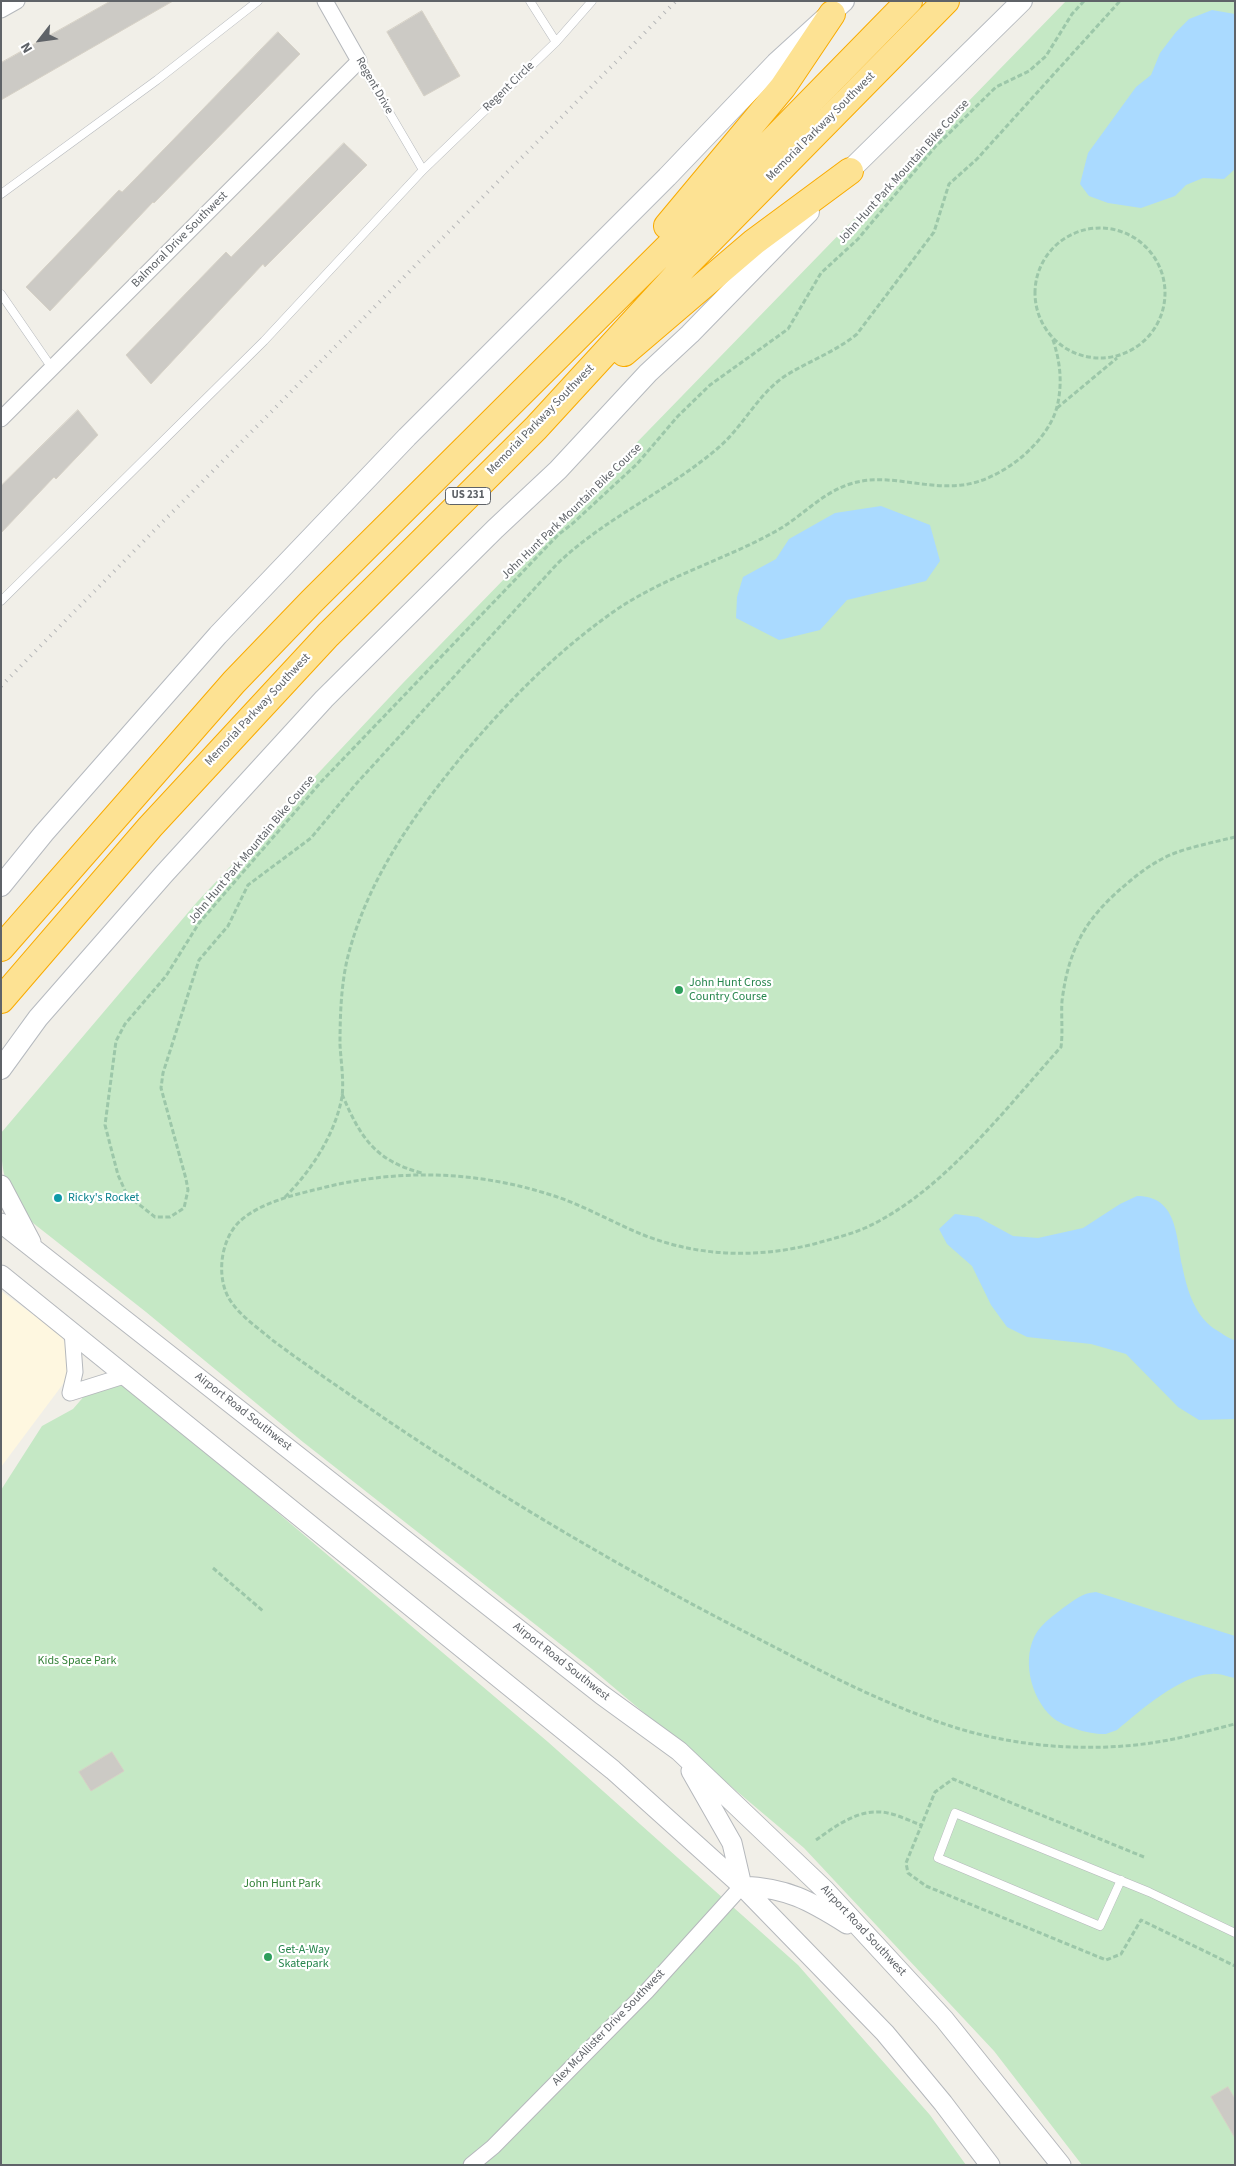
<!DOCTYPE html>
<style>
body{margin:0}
#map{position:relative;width:1236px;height:2166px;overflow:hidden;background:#f1efe8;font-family:"Source Sans 3",sans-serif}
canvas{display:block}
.frame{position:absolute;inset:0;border:2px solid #5f6368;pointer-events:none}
.north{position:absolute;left:15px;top:15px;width:50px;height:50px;-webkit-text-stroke:4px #fff;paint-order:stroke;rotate:240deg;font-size:14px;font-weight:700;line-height:20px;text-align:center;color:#5f6368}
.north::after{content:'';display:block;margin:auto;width:18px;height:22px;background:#5f6368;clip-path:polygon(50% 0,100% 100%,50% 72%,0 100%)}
</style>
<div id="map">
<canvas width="1236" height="2166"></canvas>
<div class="frame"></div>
<div class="north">N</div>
</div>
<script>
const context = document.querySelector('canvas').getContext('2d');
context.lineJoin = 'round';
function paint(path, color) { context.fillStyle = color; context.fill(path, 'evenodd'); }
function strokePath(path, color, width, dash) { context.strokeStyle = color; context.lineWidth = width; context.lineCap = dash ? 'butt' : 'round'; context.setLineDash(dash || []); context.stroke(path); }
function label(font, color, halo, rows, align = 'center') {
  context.font = font + ' "Source Sans 3",sans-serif'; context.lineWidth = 4.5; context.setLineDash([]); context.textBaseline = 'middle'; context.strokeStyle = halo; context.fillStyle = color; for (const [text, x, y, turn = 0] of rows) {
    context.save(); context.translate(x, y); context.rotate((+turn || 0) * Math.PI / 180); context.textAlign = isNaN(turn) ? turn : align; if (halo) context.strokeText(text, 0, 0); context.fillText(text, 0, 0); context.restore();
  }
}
const commercial = new Path2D(`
 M1,1291l60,44 10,21 -5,24 -65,87z`);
const green = new Path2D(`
 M1066,1h169v2164h-153l-88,-114 -190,-203 -212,-179 -289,-227 -157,-130 -113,-89c-29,-31 -32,-49 -32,-90l196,-231 206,-219z
 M103,1385l20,1 49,37 376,319 250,223 132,150 36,50h-965v-675l41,-64 31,-17 13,-15z`);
const water = new Path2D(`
 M1212,10l23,4v155l-11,10 -21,-1 -17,7 -11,11 -34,12 -33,-5 -19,-7 -9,-12 8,-31 48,-66 15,-12 9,-22 16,-21 13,-13z
 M881,506l49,19 10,36 -14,20 -79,19 -27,30 -41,10 -43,-22 1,-21 6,-20 33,-18 13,-20 46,-26z
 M1137,1196c40,0 39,39 45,69 5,25 13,53 36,66 5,3 11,8 17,9v79l-36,1 -21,-13 -52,-53 -35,-10 -64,-7 -20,-10 -16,-22 -19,-39 -25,-22 -8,-15 16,-15 23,3 35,19 25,2 45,-10 37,-24z
 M1096,1592l139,44v42c-7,-1 -16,-5 -23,-4 -32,1 -71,36 -95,56 -3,1 -8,3 -11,4 -14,1 -43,-7 -54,-17 -22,-20 -31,-60 -15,-85 6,-9 17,-17 26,-24 12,-8 18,-15 33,-16z`);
const building = new Path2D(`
 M111,1h62l-172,99v-37z
 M422,11l38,65 -36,20 -37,-64z
 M278,32l22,22 -146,149 -1,-1 -103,109 -24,-24 93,-97 3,2z
 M344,143l23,22 -102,102 -2,-3 -112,120 -25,-29 100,-103 5,5z
 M78,410l20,25 -42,44 -2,-2 -53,56v-47z
 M112,1752l12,19 -33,20 -12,-19z
 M1228,2087l7,12v39l-24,-41z`);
const path = new Path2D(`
 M1084,1l-12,13 -26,42 -17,15 -33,16 -61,60 -77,92 -37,34 -33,56 -78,56 -32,31 -41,48 -65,60 -14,11 -237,247 -122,141 -33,53 -41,48 -9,17 -11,84 13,50 9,20 28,22h15l14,-9 4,-18 -2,-11 -25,-91 2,-15 36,-113 29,-34 20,-41 63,-47 45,-54 201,-220c48,-46 111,-73 161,-116 25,-21 39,-53 67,-72 24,-15 50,-24 72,-42l77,-102 15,-48 28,-25 143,-158
 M1035 293a65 65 0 1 1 130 0a65 65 0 1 1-130 0Z
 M1057,408l60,-50
 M1235,837c-20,5 -41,9 -60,16 -16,6 -32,17 -45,28 -43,35 -61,65 -68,120 -1,15 1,31 -1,46 -56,62 -119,146 -196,181 -16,7 -34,11 -51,16 -57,14 -112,13 -168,-8 -33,-13 -64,-32 -98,-42 -73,-23 -148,-25 -222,-7 -28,7 -67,15 -88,36 -19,20 -22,59 -6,80 10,14 26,25 39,36 29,22 59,42 88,62 126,87 259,166 396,236 66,34 133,70 205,92 60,18 129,23 191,14 28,-4 56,-12 84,-19
 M342,1094c18,43 33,67 80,79
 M285,1197c27,-27 50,-63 57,-100 2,-16 -1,-35 -2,-52 0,-29 1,-61 8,-89 20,-77 65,-140 114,-200 46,-55 95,-105 154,-146 50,-34 109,-50 162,-80 24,-14 42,-35 69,-45 38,-14 76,5 115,0 38,-4 85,-41 95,-78 6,-25 3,-47 -5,-70
 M213,1568l50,43
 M816,1840c17,-12 38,-28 60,-28 15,-1 31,8 45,13
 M1144,1857l-191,-78 -18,13 -29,71 2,10 18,13 180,74 15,-6 20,-34 94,46`);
const service = new Path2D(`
 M530,1l26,41
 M359,61l64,109
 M1,194l156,-114 101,-79
 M1,294l51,74
 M1,601l263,-260 159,-171 133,-128 36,-41
 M1121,1880l-21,46 -162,-68 17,-45 194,79 86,41`);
const minor = new Path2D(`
 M1,10l16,-9
 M1,419l358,-358 -34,-60
 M72,1331l3,41 -5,21 57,-18
 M471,2165l22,-18 154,-156 95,-105`);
const tertiary = new Path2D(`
 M1,1185l30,57
 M1,1223l601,472 77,56 146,139 119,129 117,146
 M1,1275l612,495 129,116 143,147 58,70 47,62
 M691,1771l41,72 10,43
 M742,1886c45,2 67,14 105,38`);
const secondary = new Path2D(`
 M840,180l182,-179
 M1,886l43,-53 174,-198 189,-198 260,-260 109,-114 68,-62
 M1,1069l37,-51 126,-144 160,-175 171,-170 63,-59 90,-97 42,-39 119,-122`);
const motorway = new Path2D(`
 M667,226l116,-139 49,-73
 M624,353l130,-111 96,-71
 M1,948l233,-266 78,-81 360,-358 237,-242
 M1,1000l149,-173 178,-192 208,-207 148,-161 262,-266`);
const rail = new Path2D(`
 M1,686l675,-685`);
const markers = [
 [679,990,5,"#2e9e5b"],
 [58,1198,5,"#0f9aa8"],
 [268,1957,5,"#2e9e5b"]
];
const shields = [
 [468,496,45]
];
const shieldNames = [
 ["US 231",468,496]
];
const streetNames = [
 ["Regent Drive",374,86,60],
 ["Regent Circle",509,87,-44],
 ["Memorial Parkway Southwest",821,127,-45],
 ["John Hunt Park Mountain Bike Course",904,172,-48],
 ["Balmoral Drive Southwest",180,240,-45],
 ["Memorial Parkway Southwest",541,420,-46],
 ["John Hunt Park Mountain Bike Course",572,512,-44],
 ["Memorial Parkway Southwest",258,710,-47],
 ["John Hunt Park Mountain Bike Course",252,850,-50],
 ["Airport Road Southwest",243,1412,38],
 ["Airport Road Southwest",561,1662,38],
 ["Airport Road Southwest",863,1931,47],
 ["Alex McAllister Drive Southwest",609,2028,-46]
];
const leisureNames = [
 ["John Hunt Cross",689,983],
 ["Country Course",689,997],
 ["Get-A-Way",278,1950],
 ["Skatepark",278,1964]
];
const cultureNames = [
 ["Ricky's Rocket",68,1198]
];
const parkNames = [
 ["Kids Space Park",77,1661],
 ["John Hunt Park",282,1884]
];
paint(commercial, '#fef7e0');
paint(green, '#c5e8c5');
paint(water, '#aadaff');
paint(building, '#cccac5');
strokePath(building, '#d6d1c6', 1);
strokePath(service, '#b5b8bc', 9);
strokePath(minor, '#b5b8bc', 17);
strokePath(tertiary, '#b5b8bc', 21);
strokePath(secondary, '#b6babf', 22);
strokePath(motorway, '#f9ab00', 28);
strokePath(path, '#9cc7a9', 3, [5, 2.5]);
strokePath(service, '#fff', 8);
strokePath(minor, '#fff', 15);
strokePath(tertiary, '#fff', 19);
strokePath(secondary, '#fff', 20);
strokePath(motorway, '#fde293', 26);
strokePath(rail, '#b6b7b8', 4, [1, 6]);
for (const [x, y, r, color] of markers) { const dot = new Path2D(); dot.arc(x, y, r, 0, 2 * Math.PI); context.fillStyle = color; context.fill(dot); strokePath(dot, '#fff', 2); }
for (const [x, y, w] of shields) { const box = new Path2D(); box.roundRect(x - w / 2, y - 8.5, w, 17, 4); context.fillStyle = '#fff'; context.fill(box); strokePath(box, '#5f6368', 1); }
label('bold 11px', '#5f6368', null, shieldNames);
label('12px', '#5f6368', '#fff', streetNames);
label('12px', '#27864d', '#fff', leisureNames, 'left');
label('12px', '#0d838f', '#fff', cultureNames, 'left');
label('12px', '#348238', '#fff', parkNames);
</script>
